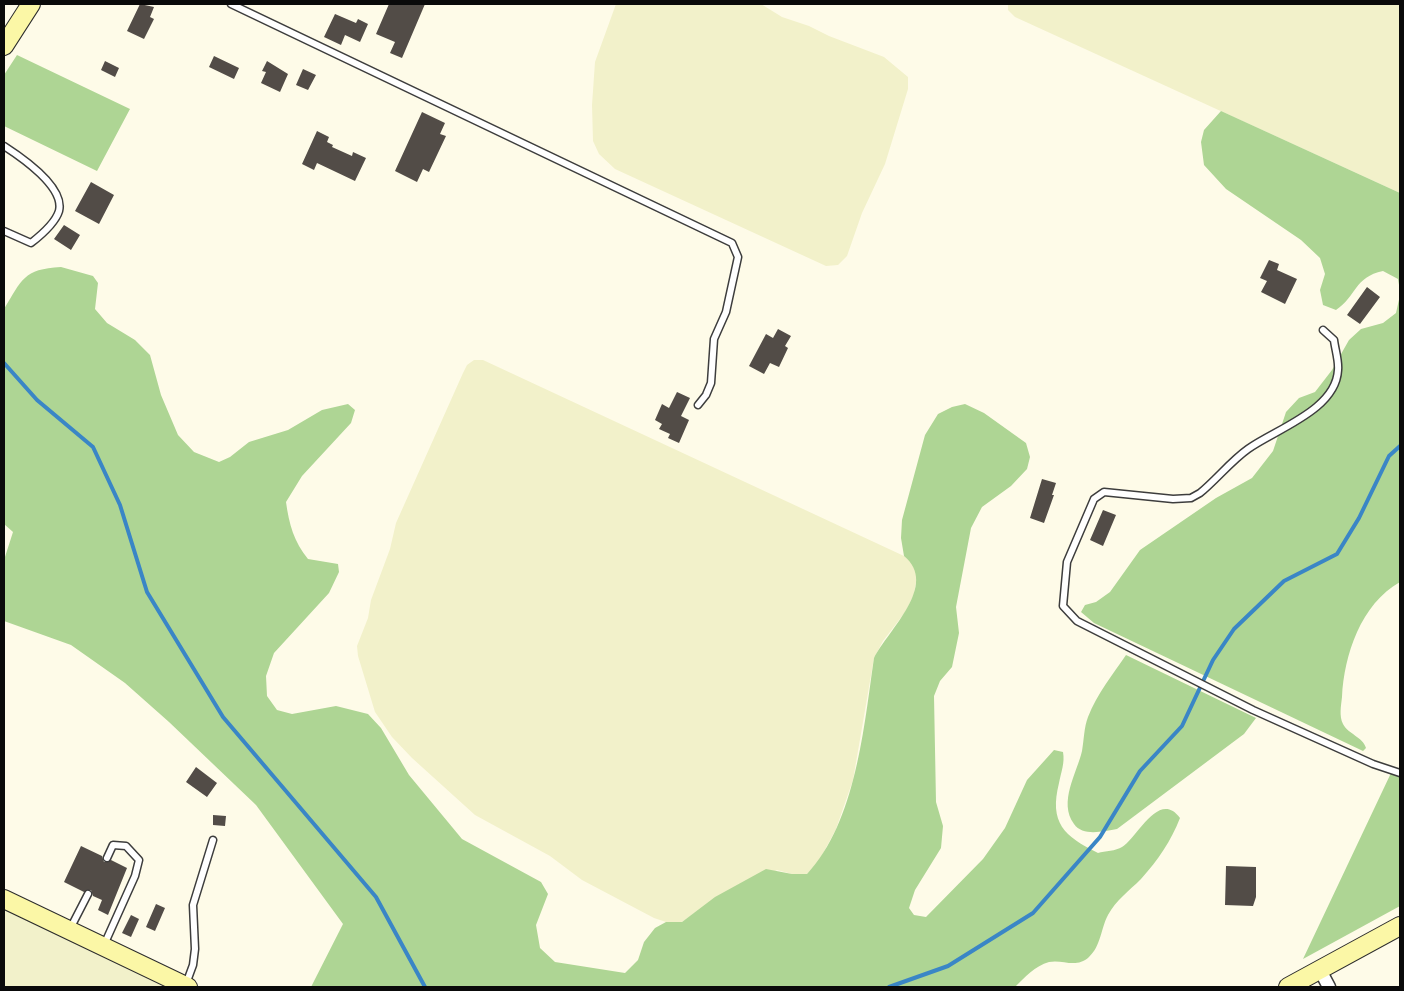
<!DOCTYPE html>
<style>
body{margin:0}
#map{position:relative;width:1404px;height:991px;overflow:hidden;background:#fefbe8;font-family:"Noto Serif",serif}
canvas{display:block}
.frame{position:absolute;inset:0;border:5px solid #0a0a0a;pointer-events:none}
</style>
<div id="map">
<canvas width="1404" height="991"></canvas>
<div class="frame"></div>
</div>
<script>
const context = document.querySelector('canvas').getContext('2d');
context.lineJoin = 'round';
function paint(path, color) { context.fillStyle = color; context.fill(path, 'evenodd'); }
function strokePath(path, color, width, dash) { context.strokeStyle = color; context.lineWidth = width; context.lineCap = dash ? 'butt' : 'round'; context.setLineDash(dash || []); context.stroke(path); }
const farmland = new Path2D(`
 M616,4h145l21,13 27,9 20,10 55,21 24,20v12l-23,75 -23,49 -15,43 -9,9 -12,1 -211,-97 -16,-15 -6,-13 -1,-36 3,-43z
 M1008,4h392v189l-385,-176 -7,-7z
 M474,360h9l421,196 10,8 3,12 -3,18 -8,17 -23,30 -9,17 -21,122 -17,49 -17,32 -12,13h-15l-15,-4 -81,42 -14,10h-16l-12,-4 -72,-38 -32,-24 -75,-41 -63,-57 -20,-21 -17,-25 -17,-56 -1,-10 11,-28 3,-18 19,-51 6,-26 67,-150 4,-8z
 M4,908l167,79h-167z`);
const forest = new Path2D(`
 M17,55l113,54 -33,62 -93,-45v-51z
 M1221,111l179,82v98l-2,-12 -15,-8c-29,6 -26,25 -47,39l-13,-5 -3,-15 5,-16 -5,-16 -19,-18 -75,-51 -22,-24 -3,-23 3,-12z
 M61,267l32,9 5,7 -3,26 12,14 28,17 15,15 11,40 17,40 16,17 25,10 11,-5 19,-15 39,-12 34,-20 26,-6 7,6 -4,13 -49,53 -16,26c3,22 8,40 22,57l30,5 1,8 -10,21 -55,60 -8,23 1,20 10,14 15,4 44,-8 32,8 13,14 28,47 53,64 79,43 7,12 -12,31 4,23 15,14 70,11 13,-13 6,-18 11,-14 11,-6h16l33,-25 51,-28 26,5h15c49,-52 57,-148 67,-216 15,-29 65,-73 30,-102l-3,-18 1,-18 23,-85 13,-21 14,-7 13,-3 19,9 42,30 4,14 -3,12 -16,17 -29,21 -11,21 -15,79 3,26 -7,34 -12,14 -6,15 2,106 7,24 -2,22 -26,42 -6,18 5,7 12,2 57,-58 22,-31 22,-48 27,-30 9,2c2,11 -2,20 -4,31 -10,40 5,53 39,70 7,-2 18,-2 24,-6 15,-9 37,-58 58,-29 -9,23 -22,42 -39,61 -12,12 -25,21 -33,36 -7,13 -7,31 -19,42 -13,12 -26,2 -40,5 -14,4 -24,15 -34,25h-704l32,-63 -87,-119 -87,-83 -44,-39 -54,-38 -67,-24v-61l9,-28 -9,-8v-215c18,-29 19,-40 57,-42z
 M1400,295v287c-39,22 -56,73 -58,115 -1,9 -3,19 1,27 5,10 20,13 23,24l-3,3 -269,-128 -13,-11 4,-7 11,-3 14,-10 30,-42 76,-52 36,-20 21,-27 13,-39 13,-14 16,-6 17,-22 17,-30 12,-11 22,-6 13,-10z
 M1126,655l130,63 -12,16 -127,95c-13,2 -34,8 -43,-5 -16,-22 3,-51 8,-73 2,-11 2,-24 6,-34 9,-23 25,-43 38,-62z
 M1391,773l9,4v129l-97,53z`);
const stream = new Path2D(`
 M4,363l33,37 56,47 27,58 27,87 76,125 153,180 49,90
 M889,987l59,-21 85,-53 67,-76 40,-66 42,-45 31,-66 21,-31 50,-48 53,-27 22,-36 30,-62 11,-10`);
const building = new Path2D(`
 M140,4l14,3 -4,10 4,2 -10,20 -17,-8z
 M389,4h36l-23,54 -12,-5 5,-11 -19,-8z
 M335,14l21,9 2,-4 10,5 -8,18 -15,-7 -4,10 -17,-8z
 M214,56l25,12 -5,11 -25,-12z
 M105,61l14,7 -4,9 -14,-7z
 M267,61l21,13 -8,18 -19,-9 5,-11 -4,-1z
 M303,69l13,6 -8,15 -12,-5z
 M422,112l23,11 -5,11 6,2 -17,36 -6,-3 -6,13 -22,-11z
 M317,131l12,6 -2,5 6,3 -1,2 20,9 1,-4 13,6 -11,23 -38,-18 -3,7 -12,-6z
 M91,182l23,13 -15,29 -24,-13z
 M64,225l16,10 -9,15 -17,-11z
 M1269,260l10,4 -2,6 20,9 -12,25 -24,-12 6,-11 -7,-3z
 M1367,287l13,10 -20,27 -13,-9z
 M778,329l13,7 -6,10 3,2 -9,19 -9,-4 -6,11 -15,-8 17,-32 7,4z
 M677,392l13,6 -9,18 8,4 -10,23 -11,-5 2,-4 -11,-5 3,-5 -7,-4 7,-16 7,4z
 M1042,479l14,4 -4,12h2l-10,28 -14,-5z
 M1103,510l13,5 -13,31 -13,-6z
 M196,767l21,16 -10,14 -21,-15z
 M213,815l13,1 -1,10 -12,-1z
 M81,846l21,10 2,6 7,-2 16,8 -19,47 -10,-5 4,-10 -9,-4 -2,-6 -7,2 -20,-10z
 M1226,866l30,1v30l-3,9 -28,-1z
 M156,904l9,4 -10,23 -9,-4z
 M131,915l8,4 -8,18 -9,-4z`);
const lane = new Path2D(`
 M231,4l501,239 6,14 -12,55 -12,27 -3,44 -5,12 -8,10
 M4,146c17,11 61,41 55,65 -4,13 -19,25 -28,32l-27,-12
 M1323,330l11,10c1,9 5,21 4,30 -2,40 -62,59 -90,79 -17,12 -32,31 -48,44l-9,5 -18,1 -69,-7 -10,7 -27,63 -4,44 14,15 176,89 120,54 27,9
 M70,929l18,-35
 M104,945l31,-69 4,-16 -13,-14 -13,-1 -6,13
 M186,984l7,-19 2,-16 -2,-44 20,-65`);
const street = new Path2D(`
 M1320,970l9,17`);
const secondary = new Path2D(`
 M4,46l27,-42
 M4,899l184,88
 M1288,987l112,-61`);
paint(farmland, '#f2f1ca');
paint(forest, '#aed594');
strokePath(stream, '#3a86c6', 4);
paint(building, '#524c47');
strokePath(lane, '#3d3d3d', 9);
strokePath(street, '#3d3d3d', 15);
strokePath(secondary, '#2c2c2c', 20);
strokePath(lane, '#fff', 6);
strokePath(street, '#fff', 12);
strokePath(secondary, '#fbf7a6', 18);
</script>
